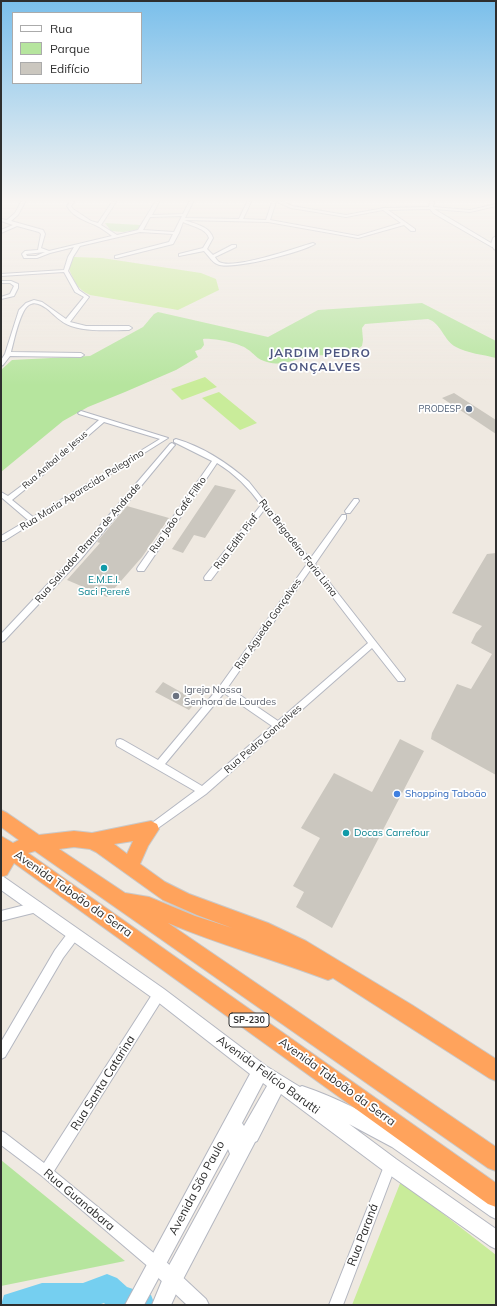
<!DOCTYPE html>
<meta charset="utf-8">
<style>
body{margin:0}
#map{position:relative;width:497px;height:1306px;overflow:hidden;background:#efe9e1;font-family:Mulish,sans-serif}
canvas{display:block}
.frame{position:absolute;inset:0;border:2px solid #2e2e2e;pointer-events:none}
.legend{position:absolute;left:12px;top:12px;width:130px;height:72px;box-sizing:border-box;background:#fff;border:1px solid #ababab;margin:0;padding:5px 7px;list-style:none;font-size:12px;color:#2e2e2e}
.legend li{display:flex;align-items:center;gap:8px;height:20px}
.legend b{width:20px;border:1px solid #ababab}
</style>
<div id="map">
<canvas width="497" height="1306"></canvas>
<div class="frame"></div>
<ul class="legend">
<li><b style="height:5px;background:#fff"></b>Rua</li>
<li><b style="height:11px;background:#b6e59e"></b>Parque</li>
<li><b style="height:11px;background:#cbc7bf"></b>Edifício</li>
</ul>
</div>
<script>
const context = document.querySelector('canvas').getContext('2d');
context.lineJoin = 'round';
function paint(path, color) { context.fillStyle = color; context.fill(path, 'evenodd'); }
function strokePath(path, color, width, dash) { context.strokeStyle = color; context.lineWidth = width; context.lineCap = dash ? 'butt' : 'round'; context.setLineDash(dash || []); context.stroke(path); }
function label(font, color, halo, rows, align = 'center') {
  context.font = font + ' Mulish,sans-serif'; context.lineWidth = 3.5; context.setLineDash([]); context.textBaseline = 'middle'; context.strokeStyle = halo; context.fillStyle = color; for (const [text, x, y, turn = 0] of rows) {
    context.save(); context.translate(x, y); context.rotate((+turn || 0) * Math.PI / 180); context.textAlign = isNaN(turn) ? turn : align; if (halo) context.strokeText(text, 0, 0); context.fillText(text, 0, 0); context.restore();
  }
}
const green = new Path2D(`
 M105,223l36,2 -4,5 -14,2 -12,-1z
 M422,303l74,38v17c-11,-3 -30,-5 -40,-11 -12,-6 -15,-24 -28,-28l-63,5 -3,4 1,12 -1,6c-16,12 -35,8 -53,10 -16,3 -24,11 -42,6 -11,-3 -12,-8 -20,-13 -8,-6 -34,-11 -44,-10l1,6 -3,4 -6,2 3,6 -22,13 -51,22 -37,15 -25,14 -62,51v-102l11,-10 78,-4 53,-29 11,-13 4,-2 110,25 50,-27z
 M1,1160l124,101 -124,25z`);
const pitch = new Path2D(`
 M74,257l28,1 99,15 15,6 3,11 -41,20 -88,-15c-14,-6 -17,-16 -22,-29z
 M205,377l12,10 -35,13 -11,-11z
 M219,392l38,31 -17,7 -38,-32z
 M401,1181l95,74v50h-144z`);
const river = new Path2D(`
 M107,1274l10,4 10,9 24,8 4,10h-49l-2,-2 -6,2h-97l3,-10 38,-12h41z`);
const building = new Path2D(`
 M454,393l42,27v14l-54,-36z
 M215,485l21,5 -31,48 -11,-3 -11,18 -11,-4z
 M127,506l42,12 -27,39 -35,40 -40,-17 33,-37 -3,-1z
 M496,553v222l-65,-36 1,-6 25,-49 14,5 21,-35 -21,-11 5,-10 6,-7 -30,-13 35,-59z
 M163,682l34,19 -8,9 -34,-18z
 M400,739l24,12 -92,177 -36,-21 8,-15 -11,-6 27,-48 -19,-10 33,-55 38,19z`);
const minor = new Path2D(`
 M21,202h4l-7,13 -7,6 32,9 2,4 -4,14 8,3 63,-15c-4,-3 -8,-6 -13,-9 -11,-6 -26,-9 -32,-21l3,-4h4l-3,4 2,3 18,12 7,2 14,-21h4l-15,23 16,10 21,-5 17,-28h4l-7,13 31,-1 6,-12h4l-8,16 54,1 8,-17h4l-8,17 23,1 6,-18h4l-6,18 88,16 43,-13 -18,-13 -37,7 -55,-9 -14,-6h7l8,4 54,9 38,-7 45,-1 1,-5h4l-1,5 37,3 26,-6v2l-26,6 -36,-3 62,37 -4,1 -59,-34 -3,-4 -42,1 27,19v2h-4l-7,-6 -46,13 -90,-16 -84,-2c8,3 26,6 29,18l-6,11 6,6 19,-10h4v2l-21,10c0,1 3,4 4,5 15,8 76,-14 94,-19l2,1c-13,8 -84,27 -98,20 -5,-2 -9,-9 -13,-13l-25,5v-2l24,-6 6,-10c-3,-10 -18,-12 -26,-16l-4,11 -6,11 -56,14h-2v-2l54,-14 4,-8 -33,-2 -60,14 -7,11 -5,14 11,19 10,7 -19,25 16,4h43l3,2 -3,2c-18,0 -40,2 -58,-4 -10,-3 -17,-12 -25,-18 -5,-3 -11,-7 -17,-3 -9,5 -15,36 -18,47l70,1 3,2 -3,2 -71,-1 -7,9 -2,1v-6l4,-6 14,-44 7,-7 8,-3 8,2 24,17 18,-22 -9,-5 -11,-20 -63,4v-2l63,-4 4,-13 6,-10 -24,6 -13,5h-13l-2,-4 3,-3 13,-1 3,-16 -2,-2 -22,-6 -16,7v-3l12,-5 -12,-4v-2l6,1 8,-7zM182,216l-8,16 -31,-2 7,-13zM45,252l-9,4h-9l-1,-2z
 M1,281h10l7,3v4l-4,8 -13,3v-2l9,-3 4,-8 -4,-3h-9z
 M81,411l87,27 -164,103h-3v-5l27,-16 -27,-23v-5l7,4 32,-24 59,-52 -20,-6 -1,-1zM104,422l56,17 -127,78 -21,-17 32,-26z
 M176,439c27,8 52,24 73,43l61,77 32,-44h4v4l-31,45 90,115 -1,2h-6l-26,-33 -166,146 -55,39 -3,-1 -2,-3 2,-3 47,-35 -78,-45 -1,-3 1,-3 3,-1 3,1 35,20 62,-74 87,-122 -43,-54 -53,70h-6l-1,-2 1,-2 56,-71c-12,-17 -26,-31 -44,-42l-73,108h-6l-1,-2 1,-2 74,-106 -38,-19v-2zM311,569l57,74 -90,78 -50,-34zM224,693l48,33 -70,60 -37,-22z
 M172,443l3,2 -1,1 -93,113 -77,82 -3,1v-8l74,-79 95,-111z
 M354,499h4l1,2 -9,12h-4l-1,-2z
 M37,902l4,1 1,4 -1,4 -40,10v-10z
 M74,929l4,1 1,4 -1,4 -15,20 -58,99 -4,2v-17l54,-92 15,-20z
 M159,988l4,2 2,4 -2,4 -109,173 107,88 2,5 -2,5 -5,2 -5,-2 -109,-93 -41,-31v-14l4,2 39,30 111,-173z
 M390,1159l4,2 2,4 -53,140h-14l57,-144z`);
const tertiary = new Path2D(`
 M156,1256l6,2 44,41 3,6h-22l-37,-35 -2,-6 2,-6z`);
const secondary = new Path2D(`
 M496,236v14l-2,-1 -3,-5 2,-6z
 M1,875l163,114 102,77 34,21 2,-1c72,24 133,70 194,113v20l-6,-3 -98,-69 -43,-23 47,35 100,70v20l-6,-3 -106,-75 -103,-77 -24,47 -2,1 -75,143 -9,20h-19l14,-34 64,-117 -2,-5 -84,156h-19l125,-231 -96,-75 -153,-109zM263,1083l4,3 -23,40 -2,-3z`);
const motorway = new Path2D(`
 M1,810l6,3 32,22 35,-4 18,2 59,-12 6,3 2,5 -11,17 -8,18 25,18 24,12 79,29 38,18 106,64 84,54v22l-7,-3 -156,-100 -5,2c-53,-20 -107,-35 -160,-57l328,224v24l-8,-3 -453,-317 -7,2 468,330v24l-8,-3 -474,-341 -7,12 -6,2v-41l12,7 6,-3 -18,-13zM133,841l-6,13 -13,-10zM74,847l16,2 6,3 67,48 34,15 35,13 -37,-12 -46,-19 -24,-4 -66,-44z`);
const markers = [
 [469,409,4,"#5c6f8a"],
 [104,568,4,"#0f9aa8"],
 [176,696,4,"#6b7280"],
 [397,794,4,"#3f7fe0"],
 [346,833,4,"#0f9aa8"]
];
const farServicenames = [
 ["PRODESP",461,409]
];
const farStreetnames = [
 ["Rua Aníbal de Jesus",55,460,-41]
];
const shields = [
 [249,1020,40]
];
const shieldNames = [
 ["SP-230",249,1020]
];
const streetNames = [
 ["Rua Maria Aparecida Pelegrino",82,490,-32],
 ["Rua João Café Filho",178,515,-55],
 ["Rua Edith Piaf",236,542,-53],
 ["Rua Salvador Branco de Andrade",88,543,-49],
 ["Rua Brigadeiro Faria Lima",298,548,52],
 ["Rua Agueda Gonçalves",268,624,-55],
 ["Rua Pedro Gonçalves",263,739,-41]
];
const cultureNames = [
 ["E.M.E.I.",104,580],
 ["Saci Pererê",104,592],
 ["Docas Carrefour",354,833,"left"]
];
const worshipNames = [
 ["Igreja Nossa",184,690],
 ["Senhora de Lourdes",184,702]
];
const shopNames = [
 ["Shopping Taboão",405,794]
];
const farDistrictnames = [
 ["JARDIM PEDRO",320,353],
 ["GONÇALVES",320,367]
];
const nearStreetnames = [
 ["Avenida Taboão da Serra",73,894,35],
 ["Avenida Felício Barutti",268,1075,36],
 ["Avenida Taboão da Serra",337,1082,36],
 ["Rua Santa Catarina",103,1083,-58],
 ["Avenida São Paulo",197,1188,-62],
 ["Rua Guanabara",79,1200,40],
 ["Rua Paraná",363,1235,-69]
];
paint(green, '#b6e59e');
paint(pitch, '#c9ec9a');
paint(river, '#75cff0');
paint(building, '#cbc7bf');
strokePath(minor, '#b4b7c1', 2);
strokePath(tertiary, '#b4b7c1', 2);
strokePath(secondary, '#b4b7c1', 2);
strokePath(motorway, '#c9c9c9', 2);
paint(minor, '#fff');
paint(tertiary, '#fff');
paint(secondary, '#fff');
paint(motorway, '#ffa35c');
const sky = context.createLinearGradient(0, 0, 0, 385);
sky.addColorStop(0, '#7abfeb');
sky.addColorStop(0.52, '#f8f5f2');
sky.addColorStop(1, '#f8f5f200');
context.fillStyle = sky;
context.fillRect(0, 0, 497, 385);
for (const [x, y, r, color] of markers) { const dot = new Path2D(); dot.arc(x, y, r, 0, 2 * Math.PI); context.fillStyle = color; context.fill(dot); strokePath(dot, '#fff', 1.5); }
label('9px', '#4e5e75', '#fff', farServicenames, 'right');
label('9px', '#2e2e2e', '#fff', farStreetnames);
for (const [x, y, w] of shields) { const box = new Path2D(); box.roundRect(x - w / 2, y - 7, w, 14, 3); context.fillStyle = '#fff'; context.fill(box); strokePath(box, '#2e2e2e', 1); }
label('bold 9px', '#2e2e2e', null, shieldNames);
label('10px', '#2e2e2e', '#fff', streetNames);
label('10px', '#0d838f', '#fff', cultureNames);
label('10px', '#5b616d', '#fff', worshipNames, 'left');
label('10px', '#366cbe', '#fff', shopNames, 'left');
context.letterSpacing = '1px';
label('bold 12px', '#4d5680', '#fff', farDistrictnames);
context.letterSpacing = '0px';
label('12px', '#2e2e2e', '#fff', nearStreetnames);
</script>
